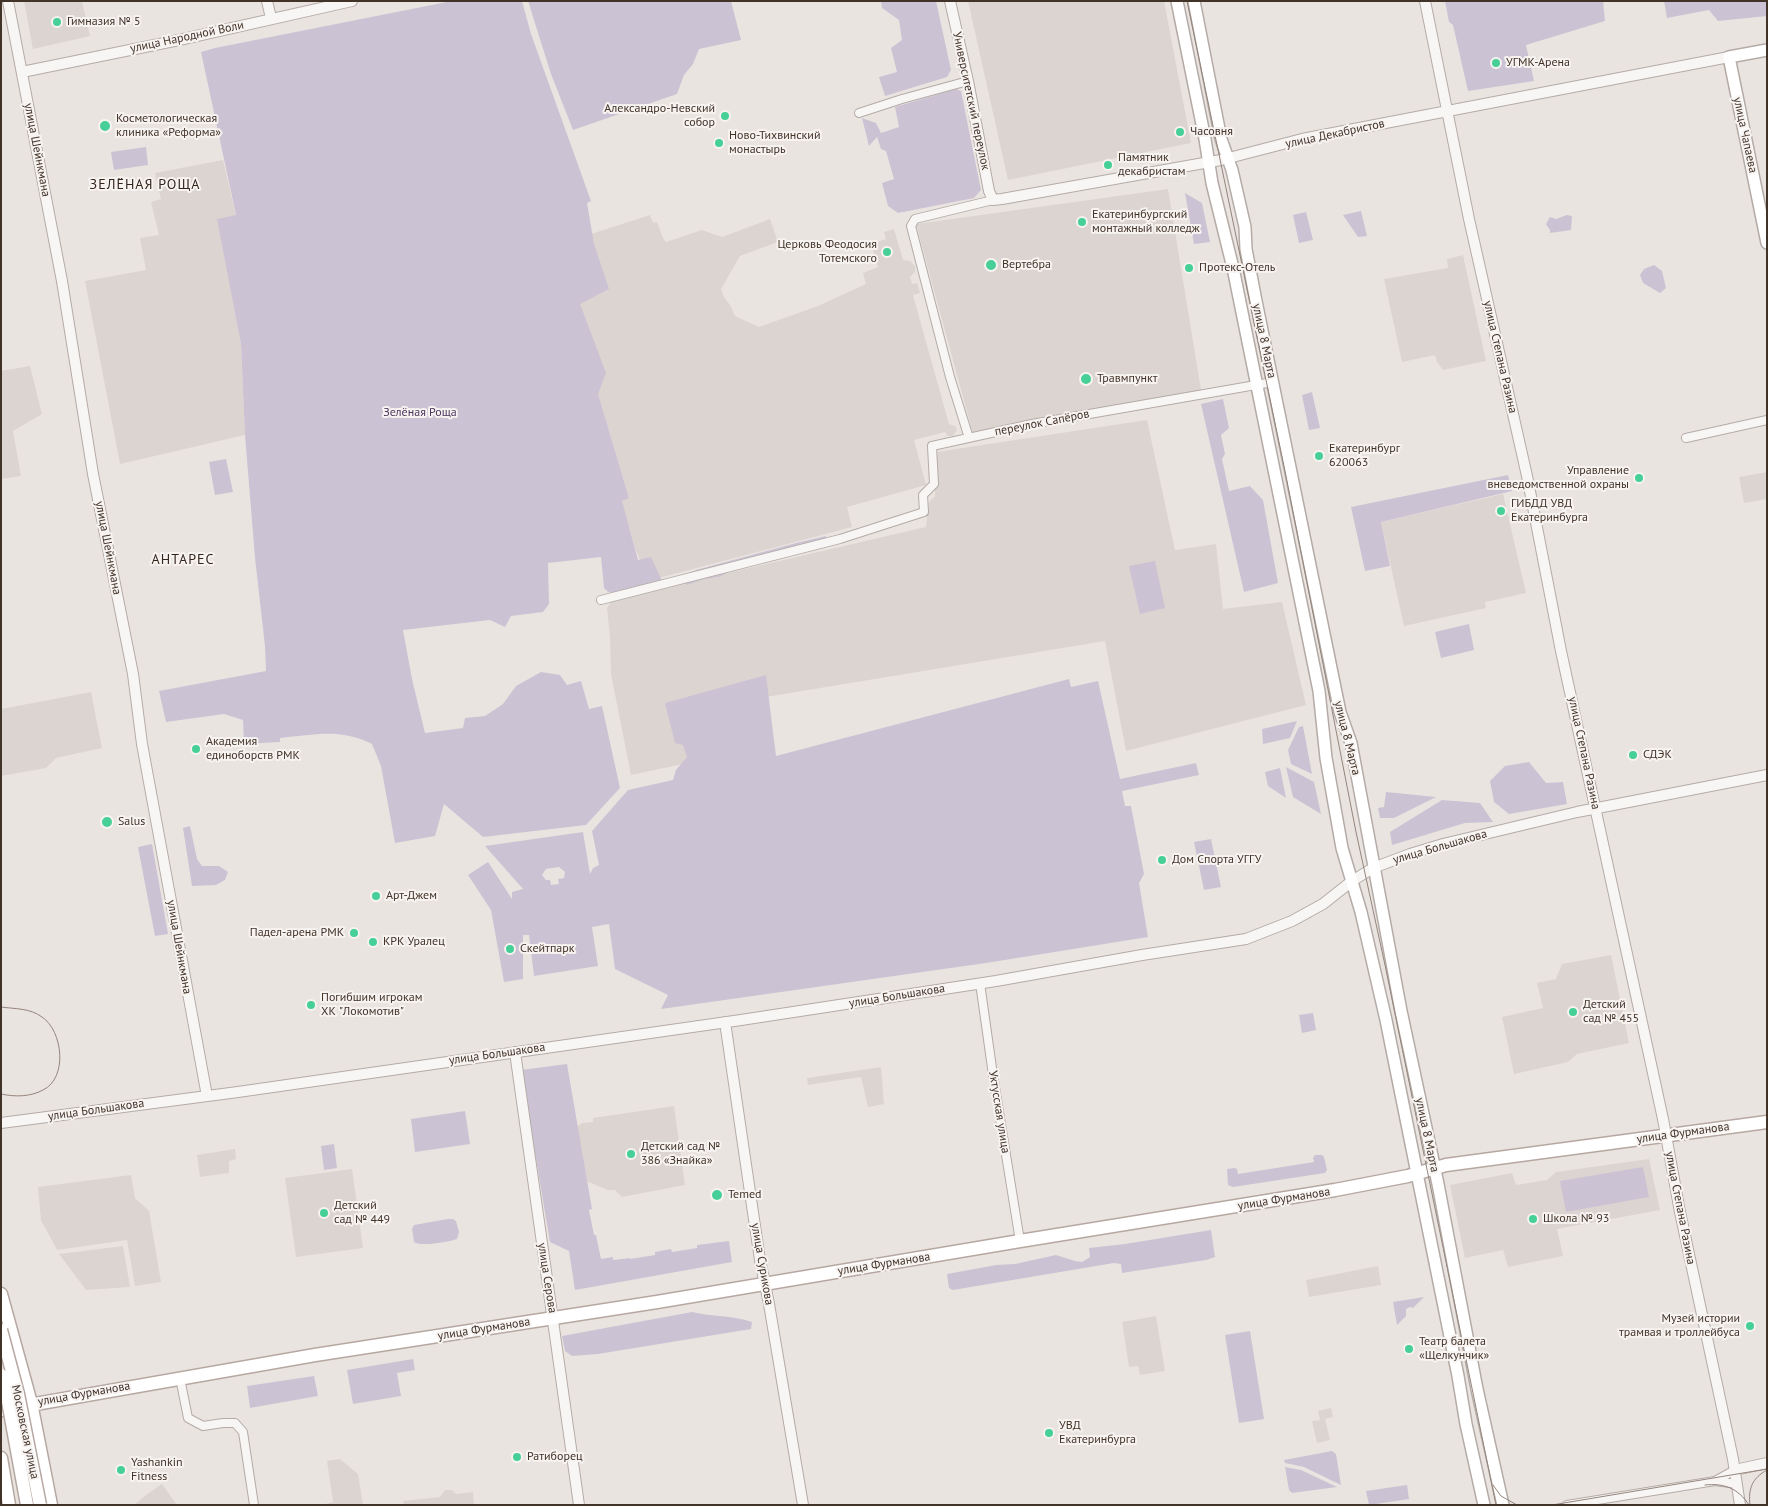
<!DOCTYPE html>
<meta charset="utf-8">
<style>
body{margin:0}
#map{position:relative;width:1768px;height:1506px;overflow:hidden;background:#eae4e1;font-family:"PT Sans",sans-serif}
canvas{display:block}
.frame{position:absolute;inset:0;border:2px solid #423329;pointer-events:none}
</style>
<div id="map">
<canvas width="1768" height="1506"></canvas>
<div class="frame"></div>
</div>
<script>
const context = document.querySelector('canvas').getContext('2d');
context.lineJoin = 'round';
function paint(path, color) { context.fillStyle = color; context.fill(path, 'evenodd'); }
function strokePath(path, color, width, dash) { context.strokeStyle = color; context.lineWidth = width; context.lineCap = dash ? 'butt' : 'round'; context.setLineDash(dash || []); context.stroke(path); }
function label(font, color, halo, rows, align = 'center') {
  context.font = font + ' "PT Sans",sans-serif'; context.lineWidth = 4; context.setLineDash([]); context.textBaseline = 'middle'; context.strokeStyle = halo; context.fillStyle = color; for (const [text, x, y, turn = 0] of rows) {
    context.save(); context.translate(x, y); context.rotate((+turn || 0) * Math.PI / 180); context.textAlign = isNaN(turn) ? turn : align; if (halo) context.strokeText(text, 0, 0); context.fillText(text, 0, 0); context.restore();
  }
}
const built = new Path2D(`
 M24,1h58l8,35 -57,13z
 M968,1h196l27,142 -183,37z
 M223,160l13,56 -18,3 23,125 4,91 -125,29 -35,-183 61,-11 -6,-32 19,-3 -8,-33 10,-3 -6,-26z
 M1168,189l33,201 -228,44 -57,-210z
 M650,215l3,8 4,-1 6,16 3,4 36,-12 20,7 48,-18 8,23 -38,14 -19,33 3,8 6,8 5,11 24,11 59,-21 48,-22 -3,-11 15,-6 -7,-23 15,-5 -2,-7 10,-3 9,31 7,1 5,5v6l-5,5 2,7 5,-1 3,10 -7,2 36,129 6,2 2,4 -4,6h-5l-3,-4 -31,8 12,45 -79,22 5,20 -197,52 -6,-1 -13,-27 -15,-50 8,-3 -60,-200 -9,-54z
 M1463,255l23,106 -43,9 -6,-8 -2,-7 -33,7 -18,-83 64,-11 -1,-9z
 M30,366l12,48 -29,17 8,45 -20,3v-108z
 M1147,420l28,130 41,-6 7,65 59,-7 24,103 -180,46 -21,-110 -418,69 10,51 -66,14 -20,-101 -1,-37 -3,-29 4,-6 69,-18 246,-57 3,-25 6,-6 1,-44z
 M1767,472v27l-23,4 -5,-26z
 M1503,494l23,99 -41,9 1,6 -82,18 -23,-104z
 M91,692l11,56 -46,10 -10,10 -45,8v-67z
 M1611,955l18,88 -52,11 -9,8 -54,12 -12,-57 41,-9 -6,-25 19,-4 6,-15z
 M881,1067l3,37 -16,3 -7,-30 -53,8 -1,-7z
 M674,1106l11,79 -63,12 -7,-7h-7l-22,-9 -9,-54 5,-4 11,-1v-4z
 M235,1149l1,10 -7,2v12l-29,4 -3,-22z
 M1649,1159l11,51 -103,19 6,27 -55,11 -5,-17 -38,8 -15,-73 62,-12 4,12 31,-5 9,-8z
 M352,1169l11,79 -67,9 -11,-79z
 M131,1175l4,23 14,13 12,71 -26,4 -8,-46 -70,10 -16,-30 -3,-33z
 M123,1246l7,41 -44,3 -27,-36z
 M1378,1266l3,19 -72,12 -3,-17z
 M1156,1316l9,55 -25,4 -2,-9 -9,1 -7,-45z
 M1331,1408l2,9 -8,2 5,21 -13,3 -5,-22 8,-1 -2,-9z
 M340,1459l18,15 5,31h-41l11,-3 -6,-41z
 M162,1484l15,21h-43l12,-10z
 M445,1490h7l4,4 17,-2 1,13h-70l-1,-4 37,-4z`);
const green = new Path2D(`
 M452,1h70l9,33 60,167 -4,2 7,41 15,45 -29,15 26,69 -8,21 31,104 -7,3 16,59 13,-3 11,24 -47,12 -7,-1 -4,-4 -3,-31 -53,6 1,41 -6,8 -32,4 -6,11 -15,-7 -87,10 9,49 13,54 38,-5 2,-10 20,-2 18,-12 13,-18 25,-14 19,3 7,10 14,-4 8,28 13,-3 18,82 -34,37 -103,12 -39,-33 -9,32 -40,7 -14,-77 -9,-22c-33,-16 -57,-9 -92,-6v4l-36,2 -1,-24 -19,-6 -58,8 -7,-31 107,-20 -1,-25 -10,-88 -10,-123 -4,-91 -24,-125 19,-4 -35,-163 14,-4z
 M528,1h203l10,39 -42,9 -6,15 -9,11 -7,19 -104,36 -22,-56z
 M881,1h55l15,69 -4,7 -62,19 -6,-19 18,-5 -6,-24 11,-8 -3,-20 -17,-12z
 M1445,1h158l2,20 -79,24 8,36 -66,10 -15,-66 -4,-3z
 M1664,1h103v15l-49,5 -9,-11 -42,8z
 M956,89l5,2 20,99 -7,8 -76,15 -10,-7 -6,-23 12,-4 -8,-28 -5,-2 -4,-12 -8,9 -7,-28 14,5 5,10 18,-6 -4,-20z
 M146,147l2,18 -34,5 -3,-18z
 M1185,193l17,10 8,39 -16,2z
 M1361,211l6,25 -9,1 -15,-22z
 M1306,212l7,28 -14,3 -6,-28z
 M1567,215l5,1 -1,14 -21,3v-3l-4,-6 4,-7 6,2z
 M1654,265l8,6 4,17 -6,5 -17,-10 -3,-8 4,-6z
 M1312,392l8,36 -11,2 -7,-35z
 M1223,399l6,29 -8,7 4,19 -3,5 7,32 21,-5 13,14 15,83 -34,9 -43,-188z
 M226,459l7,33 -18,3 -6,-33z
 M1508,475l4,16 -131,31 9,44 -25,5 -14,-64z
 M826,536l1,8 -92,25 -16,8 -15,2 -17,6 -3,-2 -1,-7 13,-6 100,-27z
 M1155,561l10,47 -25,6 -11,-48z
 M1469,624l5,26 -33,8 -6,-26z
 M766,675l10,81 293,-77 2,8 27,-6 22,98 76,-16 3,12 -77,16 3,15h6l13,68 -5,9 9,54 -162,26 -325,46 7,-14 -53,-26 -6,-45 -17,3 6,39 -64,10 -5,-41h-6v44l-19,3 -13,-72 -23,-35 20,-13 24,37v-7l11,-3 -38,-43 98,-14 7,42 3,-6 6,-3 -7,-34 36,-41 45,-10 3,-10 11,-13 -4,-12 -8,-2 -10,-40zM559,867l6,5 -1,6 -6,1 1,5 -8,1 -1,-5h-4l-4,-5 4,-6z
 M1297,721l-7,17 -27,6 -1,-15z
 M1303,726l9,48 -21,-10 -3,-14 11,-23z
 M1529,762l17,21 17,-1 4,22 -58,10 -15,-12 -4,-21 15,-15z
 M1286,767l28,15 7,32 -28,-17z
 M1280,768l6,30 -18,-12 -3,-14z
 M1386,792l50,5 -42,21h-14l-2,-10 6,-1z
 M1442,800l38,3 13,19 -28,1 -73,22 -2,-13z
 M190,826l7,33 5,7h17l9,6 -3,8 -9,5 -24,1 -9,-58z
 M1211,839l10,48 -17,3 -10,-48z
 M152,844l16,90 -13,2 -17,-89z
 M1313,1013l3,17 -14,3 -3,-18z
 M567,1064l25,145 -3,1 5,25h2l5,24 12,-2v3l17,-2v1l25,-4v-3l16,-3 1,3 25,-4v-3l32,-4 3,21 -157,28 -6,-39 -19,-9 -29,-172z
 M465,1111l5,33 -55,8 -4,-33z
 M334,1144l3,24 -13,2 -3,-24z
 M1315,1155h7l2,2 3,13 -2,3 -92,14 -5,-2 -1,-16 7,-1 3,1 1,5 76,-12 -1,-4z
 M1643,1167l6,30 -83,15 -6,-31z
 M448,1219h5l3,2 3,11 -2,7c-9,3 -35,8 -43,3l-2,-13 2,-4z
 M1211,1230l4,27 -9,3 -84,13 -1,-9 -7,-1 -161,27 -4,-2 -2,-14 49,-9 19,-1 41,-9 19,6 7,1 8,-5 -1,-9 36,-4z
 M1424,1297l-11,11 -3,-1 -4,2v7l-9,9 -4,-23z
 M692,1312c20,5 40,3 60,10l-1,7 -153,25 -26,2 -7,-5 -3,-15z
 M1250,1331l14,88 -25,4 -14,-88z
 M413,1359l2,11 -18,3 4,23 -48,8 -6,-34z
 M314,1376l4,20 -68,12 -3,-22z
 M1332,1451l4,3 5,31 -37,-18 -19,-4 -1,-3z
 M1285,1467l16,3 36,17 -45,6 -3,-3z
 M1407,1485l2,14 -40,6 -3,-14z`);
const minor = new Path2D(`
 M859,113l43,-14 66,-18
 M969,438l-19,-61 -39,-151 4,-7 78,-19
 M1686,438l81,-18
 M601,600l239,-61 84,-27 -1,-17 11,-11 -2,-38 100,-22 241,-42
 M980,983l13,92 27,166
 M180,1378l8,40 15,8 20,-3h12l8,9 11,73
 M1715,1481l20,-11
 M1567,1505l148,-24 22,3`);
const tertiary = new Path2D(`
 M8,1l54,280 31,193 40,200 9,70 65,352
 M267,1l4,17
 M950,1l18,80 21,110 4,9 9,-1 219,-39 81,-21 427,-82
 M1425,1l44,218 58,257 34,175 102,468 17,93 53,247 7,46
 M22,72l157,-32 173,-39
 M725,1022l35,238 9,44 34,201
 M515,1052l64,453
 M1,1123l237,-31 503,-72 255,-39 146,-26 104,-16 46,-18 31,-17 29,-23 21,-13 37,-14 33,-10 134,-32 190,-37
 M1735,1470l32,-7`);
const secondary = new Path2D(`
 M1177,1l28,138 7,44 21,85 86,423 7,67 16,90 19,64 25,108 72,356 8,48 18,81
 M1194,1l27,138 11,31 13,57 1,22 10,52 84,411 11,31 50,268 37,173 39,205 26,116
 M1767,50l-38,7 38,186`);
const primary = new Path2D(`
 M1,1294l30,109 20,102
 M1,1410l314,-55 342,-53 363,-61 315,-51 73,-14 38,-11 321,-43
 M1,1458l8,47`);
const tram = new Path2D(`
 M1187,1l98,470 71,361 29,133 111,540
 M1,1007c14,2 29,1 41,10 21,14 26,61 1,73 -13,7 -28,7 -42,4
 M1493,1485l8,11 16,9
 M1705,1485c19,-2 33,3 44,20
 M1552,1505l215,-36
 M1750,1505c-2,-16 2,-27 17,-35`);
const primaryBridge = new Path2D(`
 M1,1330l17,64 22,111
 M1,1375l6,21 20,109`);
const markers = [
 [57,22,5,"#46cf97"],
 [1496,63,5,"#46cf97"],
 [725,116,5,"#46cf97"],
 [105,126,6,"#46cf97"],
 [1180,132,5,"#46cf97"],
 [719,143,5,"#46cf97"],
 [1108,165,5,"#46cf97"],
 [1082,222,5,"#46cf97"],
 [887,252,5,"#46cf97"],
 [991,265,6,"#46cf97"],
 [1189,268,5,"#46cf97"],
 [1086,379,6,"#46cf97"],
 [1319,456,5,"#46cf97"],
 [1639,478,5,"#46cf97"],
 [1501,511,5,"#46cf97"],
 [196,749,5,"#46cf97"],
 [1633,755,5,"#46cf97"],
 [107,822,6,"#46cf97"],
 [1162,860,5,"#46cf97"],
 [376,896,5,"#46cf97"],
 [354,933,5,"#46cf97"],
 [373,942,5,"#46cf97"],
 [510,949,5,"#46cf97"],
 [311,1005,5,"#46cf97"],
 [1573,1012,5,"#46cf97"],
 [631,1154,5,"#46cf97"],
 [717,1195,6,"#46cf97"],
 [324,1213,5,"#46cf97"],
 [1533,1219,5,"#46cf97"],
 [1750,1326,5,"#46cf97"],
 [1409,1349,5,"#46cf97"],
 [1049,1433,5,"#46cf97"],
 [517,1457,5,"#46cf97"],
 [121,1470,5,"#46cf97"]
];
const poiNames = [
 ["Гимназия № 5",67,22],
 ["УГМК-Арена",1506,63],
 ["Александро-Невский",715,109,"right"],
 ["собор",715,123,"right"],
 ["Косметологическая",116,119],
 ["клиника «Реформа»",116,133],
 ["Часовня",1190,132],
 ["Ново-Тихвинский",729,136],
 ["монастырь",729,150],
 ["Памятник",1118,158],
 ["декабристам",1118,172],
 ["Екатеринбургский",1092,215],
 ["монтажный колледж",1092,229],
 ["Церковь Феодосия",877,245,"right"],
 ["Тотемского",877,259,"right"],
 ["Вертебра",1002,265],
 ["Протекс-Отель",1199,268],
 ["Травмпункт",1097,379],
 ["Екатеринбург",1329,449],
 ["620063",1329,463],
 ["Управление",1629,471,"right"],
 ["вневедомственной охраны",1629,485,"right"],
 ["ГИБДД УВД",1511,504],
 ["Екатеринбурга",1511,518],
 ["Академия",206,742],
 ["единоборств РМК",206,756],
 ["СДЭК",1643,755],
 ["Salus",118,822],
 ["Дом Спорта УГГУ",1172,860],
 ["Арт-Джем",386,896],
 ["Падел-арена РМК",344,933,"right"],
 ["КРК Уралец",383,942],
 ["Скейтпарк",520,949],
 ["Погибшим игрокам",321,998],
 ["ХК \"Локомотив\"",321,1012],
 ["Детский",1583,1005],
 ["сад № 455",1583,1019],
 ["Детский сад №",641,1147],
 ["386 «Знайка»",641,1161],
 ["Temed",728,1195],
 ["Детский",334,1206],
 ["сад № 449",334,1220],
 ["Школа № 93",1543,1219],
 ["Музей истории",1740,1319,"right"],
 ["трамвая и троллейбуса",1740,1333,"right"],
 ["Театр балета",1419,1342],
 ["«Щелкунчик»",1419,1356],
 ["УВД",1059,1426],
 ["Екатеринбурга",1059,1440],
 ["Ратиборец",527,1457],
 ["Yashankin",131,1463],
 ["Fitness",131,1477]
];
const streetNames = [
 ["улица Народной Воли",187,37,-12],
 ["Университетский переулок",971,101,78],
 ["улица Декабристов",1335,134,-12],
 ["улица Чапаева",1745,135,78],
 ["улица Шейнкмана",37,150,79],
 ["улица 8 Марта",1264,341,78],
 ["улица Степана Разина",1500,357,77],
 ["переулок Сапёров",1042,423,-11],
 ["улица Шейнкмана",108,548,79],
 ["улица 8 Марта",1347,738,76],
 ["улица Степана Разина",1584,753,78],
 ["улица Большакова",1440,847,-16],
 ["улица Шейнкмана",179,947,80],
 ["улица Большакова",897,996,-9],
 ["улица Большакова",497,1054,-8],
 ["улица Большакова",96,1110,-8],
 ["Уктусская улица",999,1112,81],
 ["улица Фурманова",1683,1133,-8],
 ["улица 8 Марта",1427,1135,78],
 ["улица Фурманова",1284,1199,-9],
 ["улица Степана Разина",1680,1208,79],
 ["улица Сурикова",762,1264,80],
 ["улица Фурманова",884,1264,-9],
 ["улица Серова",547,1278,81],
 ["улица Фурманова",484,1329,-9],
 ["улица Фурманова",84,1394,-10],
 ["Московская улица",25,1432,78]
];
const parkNames = [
 ["Зелёная Роща",420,413]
];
const neighbourhoodNames = [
 ["ЗЕЛЁНАЯ РОЩА",145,185],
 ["АНТАРЕС",183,560]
];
paint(built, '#dcd4d0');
paint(green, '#cbc3d4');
strokePath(minor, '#b4aba6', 10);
strokePath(tertiary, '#b4aba6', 12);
strokePath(secondary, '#b4aba6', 14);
strokePath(primary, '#b6a8a1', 15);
strokePath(minor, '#f8f6f4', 8);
strokePath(tertiary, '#f8f6f4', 10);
strokePath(secondary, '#fff', 11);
strokePath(primary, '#fff', 12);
strokePath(tram, '#94847b', 1);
strokePath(primaryBridge, '#b6a8a1', 15, []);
strokePath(primaryBridge, '#fff', 12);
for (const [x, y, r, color] of markers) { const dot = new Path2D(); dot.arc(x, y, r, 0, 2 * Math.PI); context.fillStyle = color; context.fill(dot); strokePath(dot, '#f7f3f1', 2); }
label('12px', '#423329', '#f7f3f1', poiNames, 'left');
label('12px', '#423329', '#f7f3f1', streetNames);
label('12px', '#4c375e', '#f7f3f1', parkNames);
context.letterSpacing = '1px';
label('14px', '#33251c', '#f7f3f1', neighbourhoodNames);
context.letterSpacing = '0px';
</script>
